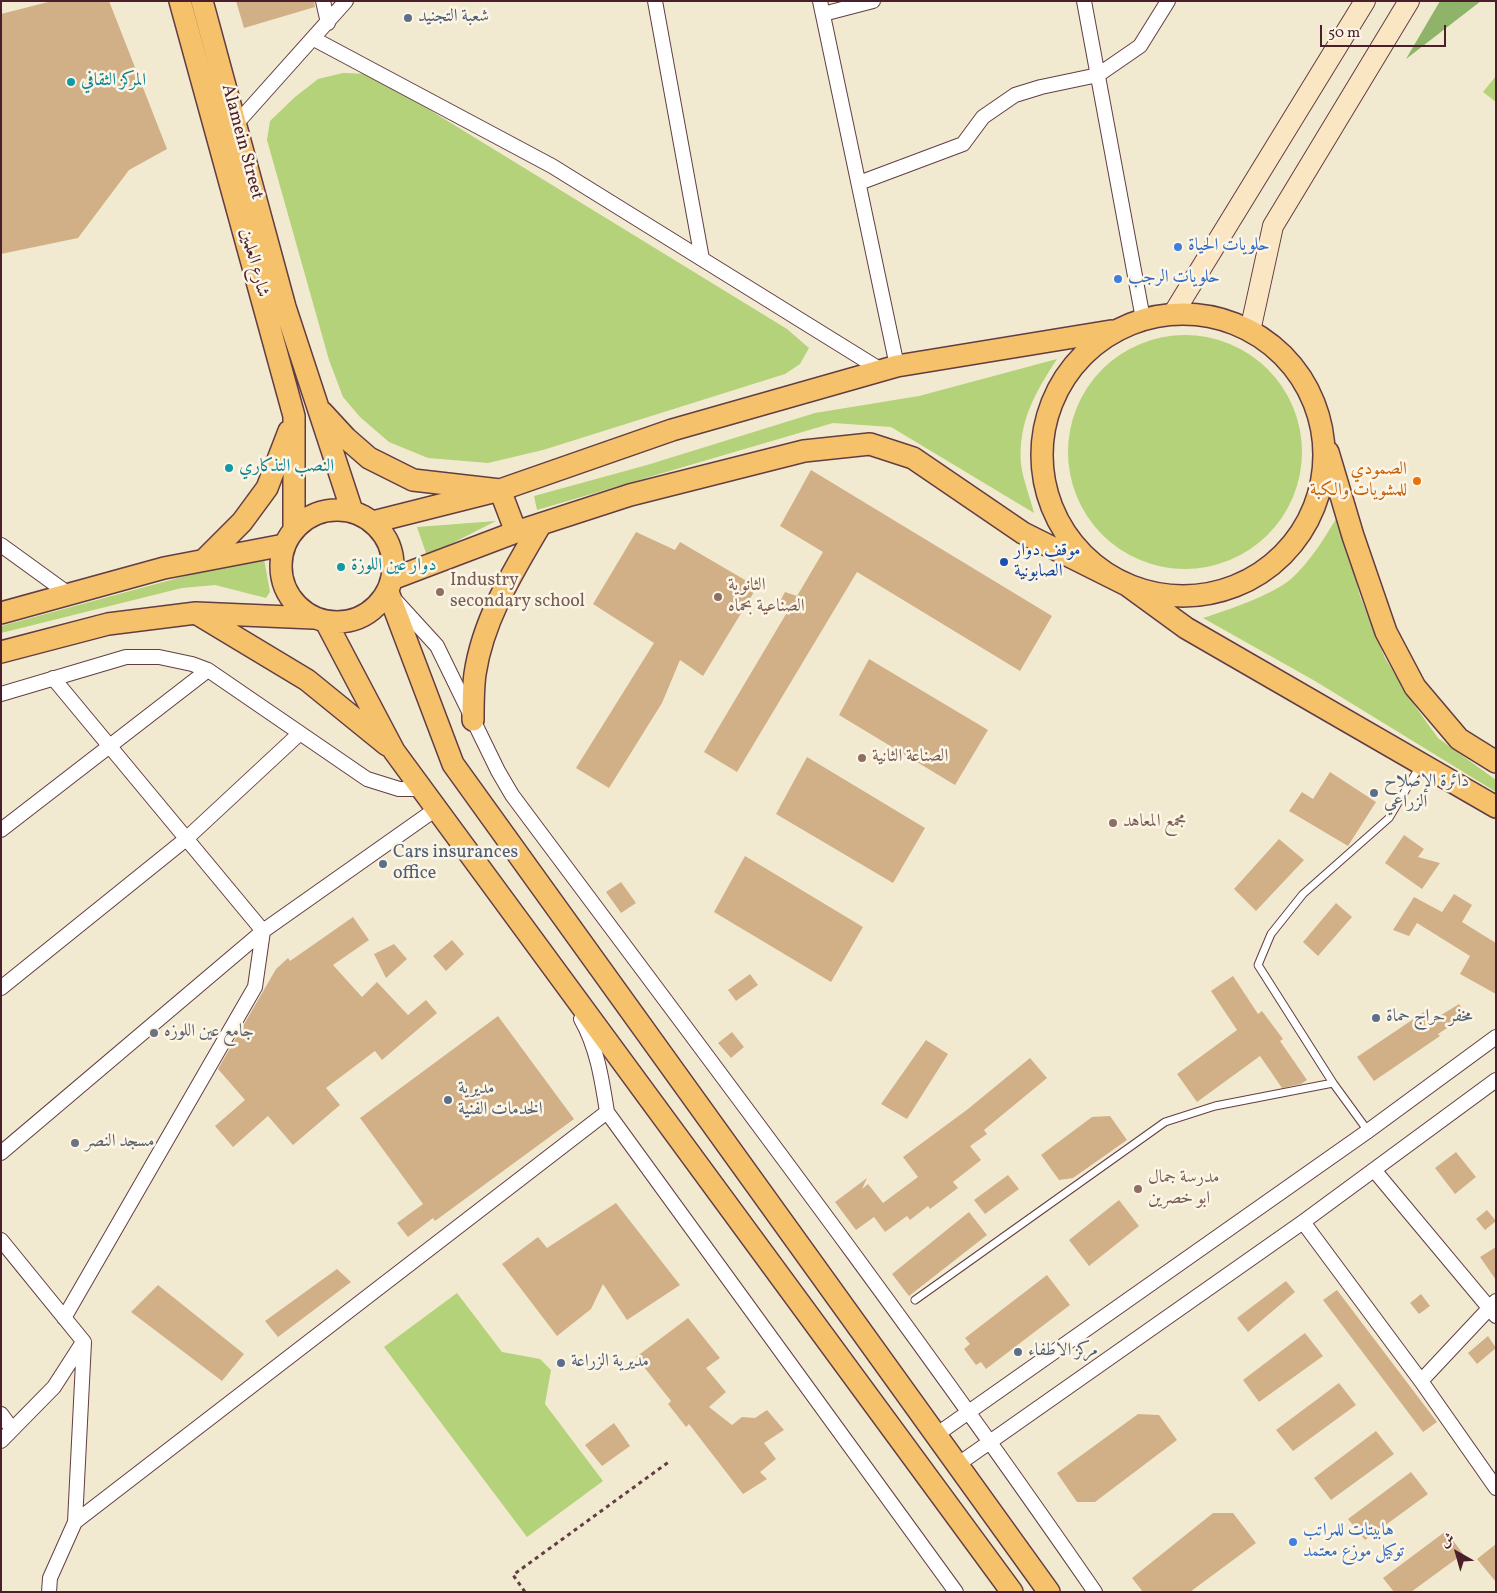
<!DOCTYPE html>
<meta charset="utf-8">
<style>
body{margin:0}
#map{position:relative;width:1497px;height:1593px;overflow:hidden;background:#f2ead0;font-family:Vollkorn,Amiri,serif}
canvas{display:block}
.frame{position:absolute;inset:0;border:2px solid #4a1f2b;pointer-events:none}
.north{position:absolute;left:1432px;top:1528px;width:50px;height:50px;-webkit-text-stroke:4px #fcf5e5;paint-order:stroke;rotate:322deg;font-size:14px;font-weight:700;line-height:20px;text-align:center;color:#4a1f2b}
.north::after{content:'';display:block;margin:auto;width:18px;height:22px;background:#4a1f2b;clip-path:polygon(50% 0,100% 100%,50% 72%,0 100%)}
.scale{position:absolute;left:1320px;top:25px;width:126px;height:22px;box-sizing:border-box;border:2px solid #4a1f2b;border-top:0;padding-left:6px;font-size:15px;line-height:18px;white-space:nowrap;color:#4a1f2b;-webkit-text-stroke:4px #fcf5e5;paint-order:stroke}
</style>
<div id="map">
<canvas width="1497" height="1593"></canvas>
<div class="frame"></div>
<div class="north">ش</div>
<div class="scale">50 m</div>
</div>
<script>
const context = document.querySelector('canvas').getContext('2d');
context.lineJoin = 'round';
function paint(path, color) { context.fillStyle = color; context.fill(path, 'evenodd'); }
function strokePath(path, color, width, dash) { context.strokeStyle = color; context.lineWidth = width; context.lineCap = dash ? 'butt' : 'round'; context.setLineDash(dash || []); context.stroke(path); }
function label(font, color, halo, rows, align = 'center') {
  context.font = font + ' Vollkorn,Amiri,serif'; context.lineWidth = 5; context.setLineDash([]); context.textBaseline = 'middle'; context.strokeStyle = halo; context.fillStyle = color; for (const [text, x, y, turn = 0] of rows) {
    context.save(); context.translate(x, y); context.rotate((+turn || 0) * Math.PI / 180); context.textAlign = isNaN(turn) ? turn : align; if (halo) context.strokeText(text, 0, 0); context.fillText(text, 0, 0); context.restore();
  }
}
const green = new Path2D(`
 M343,73l28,1 416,255 22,19 -9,16 -15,10 -242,76 -55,13 -60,-5 -39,-16 -29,-25 -17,-20 -14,-37 -62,-220 3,-19 25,-24 23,-18z
 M1496,76v26l-13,-10z
 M1068 452a117 117 0 1 1 234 0a117 117 0 1 1-234 0Z
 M1057,359c-22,34 -39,63 -36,105 2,16 9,33 13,49l-143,-86 -58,-4 -296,87 -3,-14 113,-31 168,-52 104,-17z
 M1339,514l21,82 25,62 27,44 26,36 58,42v12l-181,-111 -112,-63c25,-8 69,-23 88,-39 20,-18 34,-42 48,-65z
 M496,521l-69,35 -10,-29z
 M259,556l5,3 6,33 -4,6 -51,-13 -33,3 -181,45v-7z
 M457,1293l45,59 38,7 11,11 -6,34 58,77 -76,56 -143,-190z`);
const forest = new Path2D(`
 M1440,1h41l-75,58z`);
const building = new Path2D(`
 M52,1h57l58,148 -38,21 -51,68 -77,16v-240z
 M236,1h78l1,6 -71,21z
 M811,470l241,146 -32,55 -163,-99 -120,200 -33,-20 85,-143 -10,-6 6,-11 12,4 26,-44 -43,-26z
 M636,532l39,18 5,-8 77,45 -54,89 -23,-16 -18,43 -53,85 -33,-20 78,-125 -61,-39z
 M869,659l119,71 -33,55 -116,-70z
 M807,757l118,71 -32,55 -117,-69z
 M1330,772l46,30 -28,44 -59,-35 13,-19 11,7z
 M1404,835l20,14 -6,8 22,6 -18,26 -37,-26z
 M1279,839l25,21 -48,51 -22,-22z
 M745,856l118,71 -32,55 -117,-70z
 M621,882l15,21 -15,10 -15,-21z
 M1454,894l18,11 -10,17 34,21v51l-36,-20 10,-18 -53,-33 -8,13 -16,-6 21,-33 28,15z
 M1336,903l16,14 -34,39 -15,-14z
 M353,917l16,23 -36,25 29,32 15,-15 31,33 18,-15 11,13 -55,47 -7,-9 -49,37 14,17 -47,40 -25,-29 -35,31 -18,-21 30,-26 -27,-31 58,-100 12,-11 2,3z
 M452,940l12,14 -18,17 -13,-15z
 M394,944l13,15 -21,19 -12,-24z
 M750,974l8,11 -22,16 -8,-11z
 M1233,976l25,38 4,-3 21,28 -3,2 27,39 -6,4 -19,4 -22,-32 -63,46 -20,-28 60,-44 -26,-39z
 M1459,1004l8,11 -29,19 2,2 -66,45 -17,-24 67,-45 6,10z
 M498,1016l76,103 -139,102 -2,-3 -25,19 -11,-14 26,-19 -63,-86z
 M732,1032l12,15 -13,11 -13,-15z
 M926,1040l22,14 -41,65 -26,-15z
 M1030,1058l17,20 -63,52 3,4 -17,12 11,14 -28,22 5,6 -28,21 -2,-3 -18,14 -3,-4 -22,16 -11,-15 -18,13 -21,-28 32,-24 -5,11 6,-5 15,19 35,-26 -15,-20 65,-48z
 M1110,1116l17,24 -54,38 -14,2 -18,-25 51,-38z
 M1456,1152l20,25 -21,17 -20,-26z
 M1008,1175l11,14 -34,25 -11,-14z
 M1119,1200l20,26 -50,40 -20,-26z
 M616,1203l64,82 -53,35 -24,-36 -12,25 -34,27 -55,-72 36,-27 9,11z
 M1487,1210l9,11 -11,9 -9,-11z
 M969,1212l18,23 -78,61 -17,-22z
 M1496,1247v33l-16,-23z
 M337,1269l14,13 -73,55 -13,-16z
 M1047,1275l23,30 -84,64 -5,-7 -5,3 -12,-16 6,-5 -5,-6z
 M1286,1281l9,11 -47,40 -11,-14z
 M158,1285l86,69 -22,27 -91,-69z
 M1337,1290l100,132 -14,10 -100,-132z
 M1421,1294l9,12 -11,8 -9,-11z
 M688,1318l32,40 -14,10 20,24 -17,15 23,18 10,-8 13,1 12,-8 17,20 -20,13 12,16 -16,13 7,7 -24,15 -54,-70 -3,3 -18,-23 3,-3 -35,-44z
 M1305,1333l18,23 -64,46 -16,-22z
 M1488,1336l8,12 -19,16 -9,-11z
 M1339,1383l17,22 -63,46 -17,-21z
 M1138,1414l21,1 18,25 -82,62h-18l-20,-29z
 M614,1423l16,23 -28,20 -17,-21z
 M1376,1431l18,23 -63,46 -17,-22z
 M1411,1472l17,22 -63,46 -17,-21z
 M1213,1513h20l23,30 -66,49h-47l-11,-14z
 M1446,1531l17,23 -52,38h-17l-11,-14z
 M1496,1544v38l-19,-23z`);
const path = new Path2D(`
 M525,1592l-12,-17 157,-114`);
const lane = new Path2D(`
 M1368,1131l-35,-48 -75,-118 13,-31 32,-40 86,-76 31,-52
 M915,1300l250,-178 50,-16 118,-23`);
const street = new Path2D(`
 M323,1l5,22
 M655,1l47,258
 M820,1l77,365
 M1084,1l59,318
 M823,14l50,-13
 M314,39l238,127 329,204
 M237,123l109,-122
 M859,183l104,-39 20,-27 32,-22 26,-8 57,-12 42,-29 28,-45
 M1,545l69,50
 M395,600l42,46 61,125 14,24c197,264 396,526 583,797
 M53,678l210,253 -8,56 -191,331
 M1,694l125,-37h33l33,7 16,6 159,109 32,10h23
 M1,830l207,-160
 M1,988l185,-149 113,-105
 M581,1019c16,28 21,61 26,93l349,480
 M1,1153l262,-222 173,-122
 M1374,1170l122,146
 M1303,1222l118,159 75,107
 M1,1240l83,102 -9,180 -25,56 -1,14
 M1421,1381l75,-80
 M1,1414l11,15
 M936,1435l432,-304 128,-94
 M1,1441l53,-54 29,-45
 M957,1465l346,-243 193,-142
 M75,1522l532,-410`);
const secondary = new Path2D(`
 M1173,314l192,-313
 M1250,331l23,-105 136,-225`);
const primary = new Path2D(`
 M180,1l114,415v113
 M202,1l83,306 67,204
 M1042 455a141 141 0 1 1 282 0a141 141 0 1 1-282 0Z
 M322,412l24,26 23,20 44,22 87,10 16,42
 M1328,452l25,84 33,96 29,55 44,52 37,23
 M281 566a56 56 0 1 1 112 0a56 56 0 1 1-112 0Z
 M373,522l127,-32 172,-60 225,-64 214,-35
 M204,560l38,-38 25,-34 22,-57
 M392,579l124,-47 114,-37 174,-44 66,-7 43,14 110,75 104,52 59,43 310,179
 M388,592l65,172 596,828
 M1,613l163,-45 120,-23
 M199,615l108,65 80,65
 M326,622l68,129 618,841
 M1,652l107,-28 88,-11 117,5
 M473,720c0,-15 0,-31 2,-46 8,-55 39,-104 66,-150`);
const markers = [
 [408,18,5,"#5c6f8a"],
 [71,82,5,"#0f9aa8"],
 [1178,247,5,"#3f7fe0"],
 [1118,279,5,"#3f7fe0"],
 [229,468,5,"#0f9aa8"],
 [1417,481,5,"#e8710a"],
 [1004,562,5,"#1a4fb4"],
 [341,567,5,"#0f9aa8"],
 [440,592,5,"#8d6e63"],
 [718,597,5,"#8d6e63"],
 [862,758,5,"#8d6e63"],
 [1374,793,5,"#5c6f8a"],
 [1113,823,5,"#8d6e63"],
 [383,864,5,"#5c6f8a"],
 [1376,1018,5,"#5c6f8a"],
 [154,1033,5,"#6b7280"],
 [448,1100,5,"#5c6f8a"],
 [75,1143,5,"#6b7280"],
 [1138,1189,5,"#8d6e63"],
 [1018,1352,5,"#5c6f8a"],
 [561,1363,5,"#5c6f8a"],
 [1293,1542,5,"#3f7fe0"]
];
const serviceNames = [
 ["شعبة التجنيد",418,18],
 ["دائرة الإصلاح",1384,783],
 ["الزراعي",1384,804],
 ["Cars insurances",393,854],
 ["office",393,875],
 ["مخفر حراج حماة",1386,1018],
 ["مديرية",458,1090],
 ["الخدمات الفنية",458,1111],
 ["مركز الاطفاء",1028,1352],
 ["مديرية الزراعة",571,1363]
];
const cultureNames = [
 ["المركز الثقافي",81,82],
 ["النصب التذكاري",239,468],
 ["دوار عين اللوزة",351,567]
];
const streetNames = [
 ["Alamein Street",241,142,75],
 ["شارع العلمين",253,263,75]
];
const shopNames = [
 ["حلويات الحياة",1188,247],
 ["حلويات الرجب",1128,279],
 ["هابيتات للمراتب",1303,1532],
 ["توكيل موزع معتمد",1303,1553]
];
const foodNames = [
 ["الصمودي",1407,471],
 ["للمشويات والكبة",1407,492]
];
const transitNames = [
 ["موقف دوار",1014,552],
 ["الصابونية",1014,573]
];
const educationNames = [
 ["Industry",450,582],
 ["secondary school",450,603],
 ["الثانوية",728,587],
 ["الصناعية بحماه",728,608],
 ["الصناعة الثانية",872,758],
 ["مجمع المعاهد",1123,823],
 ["مدرسة جمال",1148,1179],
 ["ابو خصرين",1148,1200]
];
const worshipNames = [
 ["جامع عين اللوزه",164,1033],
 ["مسجد النصر",85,1143]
];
paint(green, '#b4d279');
paint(forest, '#8fb469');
paint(building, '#d1b088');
strokePath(lane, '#633d44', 9);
strokePath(street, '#633d44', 16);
strokePath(secondary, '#633d44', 22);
strokePath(primary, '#633d44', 24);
strokePath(path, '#633d44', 3, [4, 4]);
strokePath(lane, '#fff', 7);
strokePath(street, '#fff', 14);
strokePath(secondary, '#fbe6c4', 20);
strokePath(primary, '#f5c16b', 21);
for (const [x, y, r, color] of markers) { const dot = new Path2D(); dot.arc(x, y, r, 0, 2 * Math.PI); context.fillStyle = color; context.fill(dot); strokePath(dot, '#fcf5e5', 2); }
label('18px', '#4e5e75', '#fcf5e5', serviceNames, 'left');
label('18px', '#0d838f', '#fcf5e5', cultureNames, 'left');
label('18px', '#4a1f2b', '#fcf5e5', streetNames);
label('18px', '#366cbe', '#fcf5e5', shopNames, 'left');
label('18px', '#c56008', '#fcf5e5', foodNames, 'right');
label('18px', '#164399', '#fcf5e5', transitNames, 'left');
label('18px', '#785e54', '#fcf5e5', educationNames, 'left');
label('18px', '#5b616d', '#fcf5e5', worshipNames, 'left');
</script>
